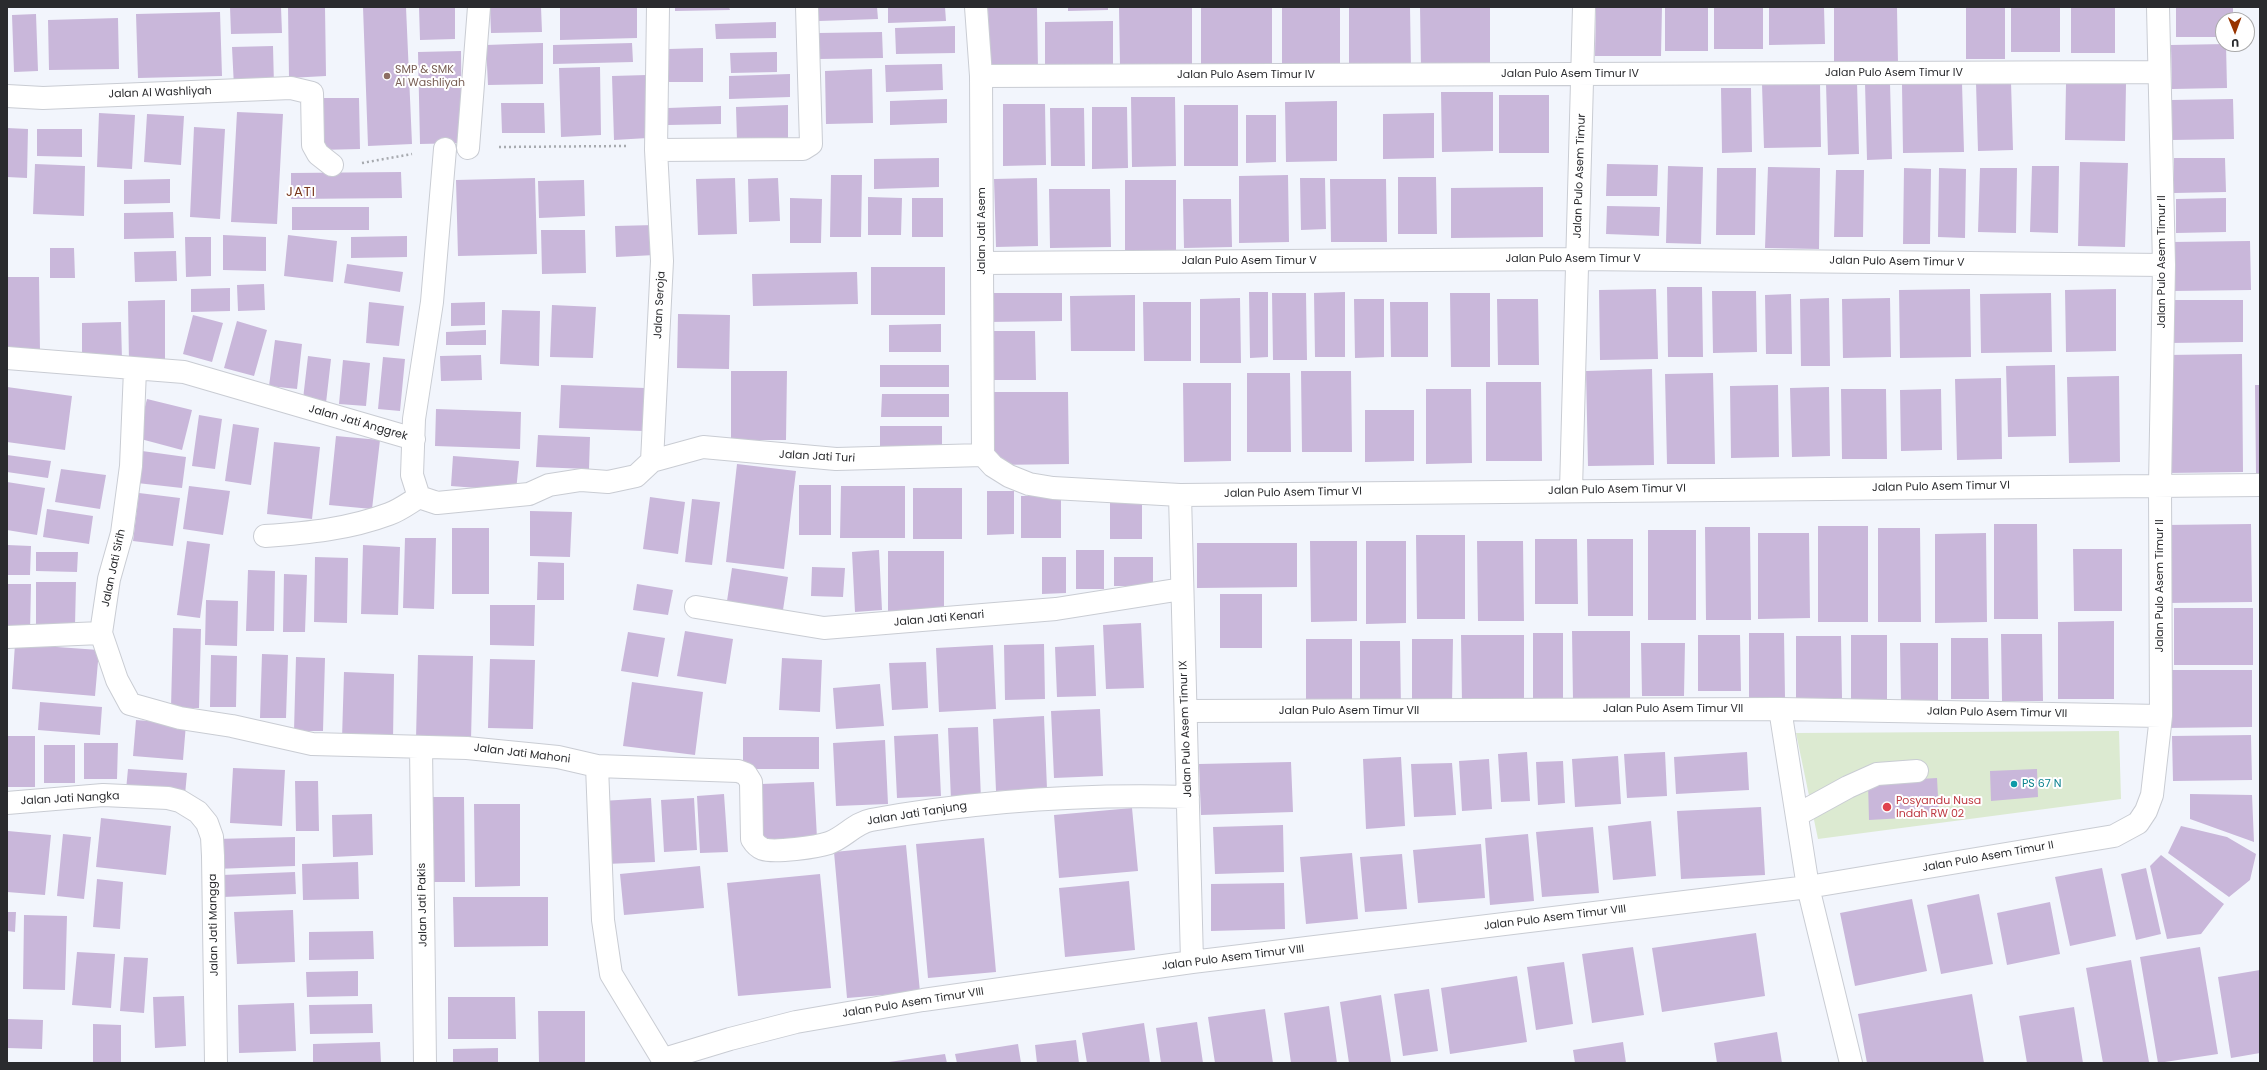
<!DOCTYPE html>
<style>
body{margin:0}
#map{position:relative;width:2267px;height:1070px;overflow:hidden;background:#f2f5fc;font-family:Poppins,sans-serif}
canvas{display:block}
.frame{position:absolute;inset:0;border:8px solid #2a2b2e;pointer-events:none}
.north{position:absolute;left:2215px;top:12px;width:40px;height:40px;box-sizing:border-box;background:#fff;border:1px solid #aaaaab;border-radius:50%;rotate:179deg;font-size:11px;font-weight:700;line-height:16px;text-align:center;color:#2a2b2e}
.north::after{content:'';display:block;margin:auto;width:14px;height:18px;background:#983400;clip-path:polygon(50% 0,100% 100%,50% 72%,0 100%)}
</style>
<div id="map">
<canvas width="2267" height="1070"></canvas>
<div class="frame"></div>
<div class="north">U</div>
</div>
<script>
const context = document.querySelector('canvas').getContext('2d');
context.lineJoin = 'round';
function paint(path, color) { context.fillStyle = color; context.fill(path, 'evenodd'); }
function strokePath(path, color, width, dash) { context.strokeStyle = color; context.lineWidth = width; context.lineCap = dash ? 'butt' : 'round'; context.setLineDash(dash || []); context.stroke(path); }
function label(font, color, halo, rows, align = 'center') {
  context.font = font + ' Poppins,sans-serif'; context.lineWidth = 4; context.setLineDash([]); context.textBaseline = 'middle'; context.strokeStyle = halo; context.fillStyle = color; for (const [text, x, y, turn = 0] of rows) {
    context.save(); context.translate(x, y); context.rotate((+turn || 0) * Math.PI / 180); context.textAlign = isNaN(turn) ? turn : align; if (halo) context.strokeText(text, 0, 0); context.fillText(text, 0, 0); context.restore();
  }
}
const green = new Path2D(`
 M2119,731l2,68 -303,40 -22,-106z`);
const building = new Path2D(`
 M230,7h51l1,26 -51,1z
 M288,7h37l1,69 -37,2z
 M363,7h43l6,137 -44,2z
 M419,7h36v32l-35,1z
 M490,7h51l1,25 -51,1z
 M560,7h77v31l-77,2z
 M675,7h54l1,3 -55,1z
 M819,7h58l1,12 -59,2z
 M888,7h57l1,14 -58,2z
 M988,7h49l1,63h-49z
 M1068,7h40v3l-40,1z
 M1119,7h73v58l-72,1z
 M1201,7h71v58l-71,1z
 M1282,7h58v63l-58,1z
 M1349,7h61l1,62h-62z
 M1420,7h70v61l-69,1z
 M1596,7h66l-1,49h-66z
 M1665,7h43v44h-43z
 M1714,7h49v42h-49z
 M1769,7h55l1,37 -56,1z
 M1834,7h63l1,57h-64z
 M1966,7h39v52h-39z
 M2011,7h49v45h-49z
 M2071,7h44v46h-44z
 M2176,7h57v13h-10v17h-47z
 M220,12l2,64 -84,2 -2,-64z
 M36,14l2,57 -24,1 -2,-57z
 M118,18l1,51 -70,1 -1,-50z
 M1113,21v45h-68v-44z
 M776,22v16l-60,1 -1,-15z
 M955,26v27l-59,1 -1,-26z
 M882,32l1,26 -65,1v-26z
 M543,43v41l-55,1 -2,-40z
 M632,43l1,19 -80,2v-19z
 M2226,44l1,44 -55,1 -1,-44z
 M273,46l1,40 -40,1 -2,-40z
 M703,48v34h-34v-33z
 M461,51l1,92 -42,1 -2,-92z
 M777,52v20l-46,1 -1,-20z
 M942,64l1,26 -57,2 -1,-27z
 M600,67l1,68 -40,2 -2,-69z
 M872,69l1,54 -47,1 -1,-53z
 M790,74v23l-61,2v-23z
 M647,75l1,63 -34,2 -2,-64z
 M1857,82l2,72 -31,1 -2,-72z
 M2011,82l2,68 -35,1 -2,-68z
 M1820,83l1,64 -57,1 -2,-64z
 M1865,83h25l2,76 -25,1z
 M1962,83l2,69 -61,1 -1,-69z
 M2066,84h60l-1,57 -60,-1z
 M1721,88h30l1,64 -30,1z
 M1441,92h52v59l-51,1z
 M1499,95h50v58h-50z
 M1131,97h44l1,69 -44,1z
 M318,98h41l1,51 -41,1z
 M947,99v24l-57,2v-24z
 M2233,99l1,40 -63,1v-40z
 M1337,101v60l-51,1 -1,-60z
 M501,103h43l1,30h-43z
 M1003,104h42l1,61 -43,1z
 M788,105v34l-51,2 -1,-34z
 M1184,105h54v61h-54z
 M721,106v18l-53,1v-17z
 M1092,107h35l1,61 -36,1z
 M1050,108h34l1,58h-34z
 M237,112l46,2 -6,110 -46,-2z
 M99,113l36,2 -3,54 -35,-2z
 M1434,113v45l-51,1v-45z
 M147,114l37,2 -3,49 -37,-3z
 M1246,115h30v47l-30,1z
 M194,127l31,2 -5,90 -30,-2z
 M7,128l21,1 -1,49 -20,-1z
 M37,129h45v28l-45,-1z
 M939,158v29l-65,2v-30z
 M2174,158h51l1,34 -52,1z
 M2080,162l48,1 -3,84 -47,-1z
 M35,164l50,2 -1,50 -51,-2z
 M1607,164l51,1 -1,31h-51z
 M1668,166l35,1 -2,77 -35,-1z
 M2032,166h27l-1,67 -28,-1z
 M1768,167l52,1 -1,81 -54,-1z
 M1717,168h39l-1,67h-39z
 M1904,168l27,1 -1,75h-27z
 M1939,168l27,1 -1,69 -27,-1z
 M1980,168h37l-1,65 -38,-1z
 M1836,170h28l-1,67h-29z
 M401,172l1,26 -111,1v-26z
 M831,175h31l-1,62h-31z
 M1288,175l1,67 -50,1v-67z
 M1398,177h38l1,57h-39z
 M535,178l2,76 -79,2 -2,-76z
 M735,178l2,56 -39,1 -2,-56z
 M778,178l2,43 -31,1 -1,-43z
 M1037,178l1,68 -42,1 -2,-68z
 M1300,178h25l1,51 -25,1z
 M170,179v24l-46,1v-24z
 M1330,179h56l1,63h-56z
 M584,180l1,36 -46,2 -1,-37z
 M1125,180h51v70h-51z
 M1543,187v50l-92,1v-50z
 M1049,189h61l1,58 -61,1z
 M868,197l34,1 -1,37h-33z
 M790,198l32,1 -1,44h-31z
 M912,198h31v39h-31z
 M2226,198v34l-50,1v-34z
 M1183,199h48l1,48 -48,1z
 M1607,206l53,1 -1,29 -53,-2z
 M292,207h77v23h-77z
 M173,212l1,26 -50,1v-26z
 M655,225v30l-39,2 -1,-31z
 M541,230h44l1,43 -44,1z
 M223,235l43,2v34l-43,-1z
 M288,235l49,6 -4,41 -49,-6z
 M407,236v21l-56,1v-21z
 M185,237h26v39l-25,1z
 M2250,241l1,49 -79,1v-49z
 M50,248h24l1,30h-25z
 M176,251l1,30 -42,1 -1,-30z
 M347,264l56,8 -3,20 -56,-9z
 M871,267h74v48h-74z
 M857,272l1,32 -105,2 -1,-32z
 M7,277h32l1,75 -33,1z
 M264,284l1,26 -27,1 -1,-26z
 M1667,287h35l1,70h-35z
 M230,288v23l-39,1v-23z
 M1656,289l2,70 -58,1 -1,-70z
 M1970,289l1,68 -71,1 -1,-68z
 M2116,289v62l-50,1 -1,-62z
 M1712,291h44l1,61 -44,1z
 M1249,292h19v65l-18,1z
 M1345,292v65h-30l-1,-64z
 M987,293h75v28l-75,1z
 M1272,293h34l1,67h-34z
 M1450,293h40v74h-39z
 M2051,293l1,59 -71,1 -1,-59z
 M1791,294l1,60h-26l-1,-59z
 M1135,295v56h-64l-1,-55z
 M1240,298l1,65h-41v-64z
 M1829,298l1,68h-29l-1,-67z
 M1890,298l1,59 -48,1 -1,-59z
 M1354,299h30v58l-29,1z
 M1497,299h41l1,66h-41z
 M165,300v63h-36l-1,-62z
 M2168,300h75v42l-74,1z
 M369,302l35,4 -5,40 -33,-3z
 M485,302v23l-34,1v-23z
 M1143,302h48v59h-47z
 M1390,302h38v55h-37z
 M552,305l44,2 -3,51 -43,-1z
 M502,310l38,1 -1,55 -39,-2z
 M678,314l52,1 -1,54 -52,-1z
 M193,315l30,8 -11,39 -29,-8z
 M237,321l30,9 -13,46 -30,-8z
 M121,322l1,38 -40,1v-38z
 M941,324v28h-52v-27z
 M486,330v15h-40v-13z
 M983,331h52l1,49h-52z
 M275,340l27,4 -5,45 -28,-3z
 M2242,354l1,118 -75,1 -1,-118z
 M481,355l1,25 -41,1 -1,-25z
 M308,356l23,3 -5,44 -23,-4z
 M383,357l22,2 -5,52 -22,-2z
 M343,360l27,3 -4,43 -27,-2z
 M880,365h69v22h-69z
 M2055,365l1,71 -48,1 -2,-71z
 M1652,369l2,96 -66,1 -2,-95z
 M731,371h56l-1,69h-55z
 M1301,371h50l1,81h-50z
 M1247,373h43l1,79h-44z
 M1713,373l2,91h-48l-2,-90z
 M2119,376l1,86 -51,1 -2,-86z
 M2001,378l1,81 -45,1 -2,-81z
 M1486,382h55l1,79h-56z
 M1183,383h48v78l-47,1z
 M561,385l84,3 -2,43 -84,-3z
 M1778,385l1,72 -48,1 -1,-72z
 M2255,385h5v89h-4z
 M7,387l65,9 -7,54 -58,-8z
 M1829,387l1,69 -38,1 -2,-69z
 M1426,389h45l1,74 -46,1z
 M1841,389h45l1,70h-45z
 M1941,389l1,61 -41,1 -1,-61z
 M993,392h75l1,72 -75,1z
 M882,394h67v23h-68z
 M147,399l45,11 -10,40 -45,-12z
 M436,409l85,3 -1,37 -85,-3z
 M1365,410h49v51l-49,1z
 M199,415l23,4 -7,50 -23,-3z
 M233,424l26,4 -8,57 -26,-4z
 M880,426h62v22l-62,-1z
 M538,435l52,2 -1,32 -53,-2z
 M336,436l44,4 -8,69 -43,-4z
 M274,442l46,5 -8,72 -45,-5z
 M142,451l44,6 -4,31 -45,-5z
 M7,455l44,6 -3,17 -41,-6z
 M453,456l66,5 -3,30 -65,-5z
 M737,464l59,7 -12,98 -58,-7z
 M61,469l45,6 -6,34 -45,-7z
 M7,482l38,6 -8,47 -30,-5z
 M799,485h32v50h-32z
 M189,486l41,5 -7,44 -40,-6z
 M841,486h64v52h-65z
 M913,488h49v51h-49z
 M987,491h27v43l-27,1z
 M139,493l41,5 -7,48 -40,-5z
 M1021,496h40v42h-40z
 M650,497l35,5 -7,52 -35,-5z
 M692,499l28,3 -8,63 -27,-3z
 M1110,502h32v37h-32z
 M47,509l46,7 -4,28 -46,-7z
 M530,511l42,1 -2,45 -40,-1z
 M1994,524h43l1,95h-44z
 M2251,524l1,78 -86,1 -1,-78z
 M1818,526h50v96h-50z
 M1705,527h45l1,93h-45z
 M452,528h37v66h-37z
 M1878,528h42l1,94h-43z
 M1648,530h48v90h-48z
 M1758,533h51l1,85 -52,1z
 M1986,533l1,89 -52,1v-89z
 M1416,535h49v84h-48z
 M405,538h31l-2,71 -31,-1z
 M1535,539h42l1,65h-43z
 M1587,539h46v77h-45z
 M187,541l23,3 -10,74 -23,-3z
 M1310,541h47v80l-46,1z
 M1366,541h40v82l-40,1z
 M1477,541h46l1,80h-46z
 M1197,543h100v44l-100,1z
 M7,545l24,1 -1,29h-23z
 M363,545l37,2 -2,68 -37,-1z
 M2073,549h49v62h-48z
 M879,550l3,60 -27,2 -3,-60z
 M1076,550h28v39h-28z
 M888,551h56v66h-56z
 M36,552h42l-1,20 -41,-1z
 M315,557l33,1 -1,65 -33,-1z
 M1042,557h24v36l-24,1z
 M1114,557h39v29h-39z
 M538,562l26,1v37h-27z
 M812,567l33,1 -2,29 -32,-1z
 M732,568l56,9 -5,33 -56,-9z
 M248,570l27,1 -1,60h-28z
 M284,574l23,1 -2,57h-22z
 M36,582h40l-1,44 -39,-1z
 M7,584h24l-1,49 -23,-1z
 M637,584l36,6 -5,25 -35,-5z
 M1220,594h42v54h-42z
 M206,600l32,1 -1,45 -32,-1z
 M490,605h45l-1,41 -44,-1z
 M2174,608h79v57h-79z
 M2114,621v78h-56v-77z
 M1141,623l3,65 -38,1 -3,-64z
 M173,628l28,1 -2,79h-28z
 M685,631l48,8 -7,45 -49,-8z
 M1572,631h58v70h-57z
 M628,632l37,6 -7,39 -37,-6z
 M1533,633h30v70h-30z
 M1749,633h35l1,65h-36z
 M2001,634h41l1,67h-41z
 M1461,635h63v69h-62z
 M1698,635h42l1,56h-43z
 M1851,635h36v69h-36z
 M1796,636h45l1,62h-46z
 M1951,638h37l1,61h-38z
 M1306,639h46v65h-46z
 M1412,639h41l-1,65h-40z
 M1360,641h40l1,69h-41z
 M1641,643h44l-1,53h-42z
 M1900,643h38v58l-37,1z
 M15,644l84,6 -4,46 -83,-7z
 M1044,644l1,55 -40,1 -1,-55z
 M993,645l3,64 -57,3 -3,-64z
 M1094,645l2,51 -39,1 -2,-50z
 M262,654l26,1 -2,63h-26z
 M211,655l26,1 -1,51h-26z
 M418,655l55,1 -2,84 -55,-1z
 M296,657l29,1 -2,73h-29z
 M782,658l40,2 -2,52 -41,-2z
 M490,659l45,1 -2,69 -45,-1z
 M926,662l2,46 -36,2 -3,-47z
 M2163,670h89v57l-88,1z
 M344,672l50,2 -1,66 -51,-1z
 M632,682l71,10 -8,63 -72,-9z
 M880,684l4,42 -48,3 -3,-41z
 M40,702l62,5 -2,28 -62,-5z
 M1100,709l3,67 -49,2 -3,-67z
 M1044,716l3,73 -51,2 -3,-72z
 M136,720l50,4 -3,36 -50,-4z
 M978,727l3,72 -30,1 -3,-72z
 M938,734l3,62 -44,2 -3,-62z
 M2251,735l1,45 -79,1 -1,-45z
 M7,736h28v51h-28z
 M743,737h76v32h-76z
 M885,740l3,64 -52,2 -3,-63z
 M84,743h34l-1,36h-33z
 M44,745h31v38h-31z
 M1527,752l3,49 -29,1 -3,-48z
 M1665,752l2,44 -40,2 -3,-44z
 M1747,752l2,38 -73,4 -2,-37z
 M1618,756l3,48 -46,3 -3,-48z
 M1401,757l4,69 -39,3 -3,-70z
 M1489,759l3,50 -30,2 -3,-50z
 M1563,761l2,42 -27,2 -2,-43z
 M1291,762l2,50 -92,3 -2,-51z
 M1452,763l4,52 -42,2 -3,-53z
 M233,768l52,2 -3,56 -52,-3z
 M128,769l59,4 -2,22 -59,-5z
 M2037,769l1,28 -47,4 -1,-30z
 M1937,778l2,38 -70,4 -1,-38z
 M295,781h23l1,50h-23z
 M814,782l3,56 -54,2 -2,-56z
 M724,794l4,58 -28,1 -3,-57z
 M2190,794l62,1 2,47 -64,-23z
 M426,797h38l1,85h-38z
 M651,798l4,64 -49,2 -4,-63z
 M694,798l3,52 -33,2 -3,-52z
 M474,804h46v82l-45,1z
 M1761,807l4,68 -84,4 -4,-68z
 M1132,808l6,63 -79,7 -5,-63z
 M372,814l1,41 -40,2 -1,-42z
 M101,818l70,8 -5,49 -70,-8z
 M1651,821l5,55 -43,4 -5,-54z
 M1283,825l1,47 -69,2 -2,-47z
 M2181,826l46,11 29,17 -6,26 -21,17 -61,-44z
 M1593,827l6,66 -57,4 -6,-65z
 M8,831l43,4 -6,60 -38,-3z
 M63,834l28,3 -7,62 -27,-3z
 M1528,834l6,67 -44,4 -5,-67z
 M295,837v29l-80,3v-30z
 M984,838l12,134 -68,6 -12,-134z
 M1481,844l4,54 -67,5 -5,-53z
 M906,845l14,147 -73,6 -13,-146z
 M1352,853l6,66 -52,5 -6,-67z
 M1402,854l5,55 -42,3 -5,-55z
 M2161,855l63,49 -23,30 -34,5 -17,-73z
 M358,862l1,37 -56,1 -1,-36z
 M700,866l4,42 -80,7 -4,-41z
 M2102,868l14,68 -46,10 -15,-69z
 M2146,868l15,66 -25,6 -15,-66z
 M295,872l1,22 -73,3 -1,-22z
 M820,874l11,114 -93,8 -11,-113z
 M97,879l26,3 -3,47 -27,-2z
 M1129,881l6,69 -70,7 -6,-69z
 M1284,883l1,46 -74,2v-47z
 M1979,894l14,70 -52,10 -14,-69z
 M453,897h95v49l-94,1z
 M1912,899l15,72 -72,15 -15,-73z
 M2050,902l10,52 -53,11 -10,-52z
 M293,910l2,52 -58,2 -3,-52z
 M7,912h9l-1,20 -8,-1z
 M24,915l43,1 -2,74 -42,-1z
 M373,931l1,28 -65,1v-28z
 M1756,933l9,63 -103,16 -10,-64z
 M1633,947l11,68 -52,8 -10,-69z
 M2200,947l18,107 -60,9 -18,-106z
 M77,952l38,2 -4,54 -39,-3z
 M124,957l24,1 -4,55 -24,-2z
 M2131,960l18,102 -46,1 -17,-95z
 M1564,962l9,62 -37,6 -9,-63z
 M2260,970v83l-29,5 -13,-81z
 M358,971v25l-51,1 -1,-25z
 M1517,976l10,66 -77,12 -9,-66z
 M1429,989l9,62 -35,5 -9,-62z
 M1972,994l12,69h-117l-9,-49z
 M1381,995l10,67 -42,1 -9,-61z
 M184,996l2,50 -31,2 -2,-51z
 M448,997h67l1,42h-68z
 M294,1003l2,48 -57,2 -1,-48z
 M372,1004l1,29 -63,1 -1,-29z
 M1329,1006l8,57h-46l-7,-50z
 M2074,1007l9,56h-56l-8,-47z
 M1265,1009l8,54h-58l-7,-46z
 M538,1011h47v52h-46z
 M7,1019l36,1 -1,29 -35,-1z
 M1197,1022l6,41h-42l-5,-35z
 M1144,1023l6,40h-63l-5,-30z
 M93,1024l28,1v38h-28z
 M1777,1032l5,31h-65l-3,-20z
 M1076,1040l3,23h-42l-2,-18z
 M380,1042l1,21h-68v-19z
 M1623,1042l3,21h-51l-2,-13z
 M1018,1044l3,19h-64l-2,-9z
 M498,1048v15h-45v-14z
 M945,1054l2,9h-58v-1z`);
const path = new Path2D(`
 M499,147l127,-1
 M362,163l50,-9`);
const minor = new Path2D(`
 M976,7l5,69 2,379
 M981,76l1178,-4
 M7,96l36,2 248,-10 21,5 1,52 5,9 14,11
 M468,148l11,-141
 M445,149l-13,153 -18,117 -2,56 7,22 18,6 92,-9 20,-9 32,-5 27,2 28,-6 16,-15 51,-14 133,12 147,-4
 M656,150l147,-1 8,-5 -4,-137
 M982,263l596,-4 586,6
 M7,358l177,14 230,67
 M135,370l-4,96 -9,67 -13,46 -8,54 16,47 13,24 50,14 52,8 80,18 155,4 91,9 39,9 141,5 8,3 5,8 1,57c3,5 6,8 11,10 11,4 54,-2 66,-6 16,-6 26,-20 42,-23 105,-19 211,-26 317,-23
 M983,455l10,11 16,10 20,8 24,4 127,7 1080,-10
 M652,461l10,-200 -6,-111 2,-143
 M1571,490l13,-483
 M1180,495l12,467
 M265,536c43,-3 84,-7 124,-22 11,-4 20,-11 30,-17
 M696,607l128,21 232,-19 126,-20
 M7,637l94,-4
 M1780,709l28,178 43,176
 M1186,711l594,-2 381,7
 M421,747l4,316
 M597,766l6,154 8,54 54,89
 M7,803l96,-8 65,3 12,3 18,11 9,11 5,14 1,19 3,207
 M1797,815l51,-28 29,-13 40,-3
 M664,1059l66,-20 66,-17 127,-22 269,-38 616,-75 306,-51 24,-13 8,-12 6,-16 9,-79 -1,-231 4,-220 -6,-258`);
const markers = [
 [387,76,4,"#8d6e63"],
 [2014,784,4,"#0f9aa8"],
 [1887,807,5,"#e0444e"]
];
const educationNames = [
 ["SMP & SMK",395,70],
 ["Al Washliyah",395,83]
];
const streetNames = [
 ["Jalan Pulo Asem Timur IV",1894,73],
 ["Jalan Pulo Asem Timur IV",1570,74],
 ["Jalan Pulo Asem Timur IV",1246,75],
 ["Jalan Al Washliyah",160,93,-2],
 ["Jalan Pulo Asem Timur",1580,176,-88],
 ["Jalan Jati Asem",982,231,-90],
 ["Jalan Pulo Asem Timur V",1573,259],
 ["Jalan Pulo Asem Timur V",1249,261],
 ["Jalan Pulo Asem Timur V",1897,262,1],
 ["Jalan Pulo Asem Timur II",2162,262,-90],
 ["Jalan Seroja",660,305,-87],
 ["Jalan Jati Anggrek",358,423,16],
 ["Jalan Jati Turi",817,457,3],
 ["Jalan Pulo Asem Timur VI",1941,487,-1],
 ["Jalan Pulo Asem Timur VI",1617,490,-1],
 ["Jalan Pulo Asem Timur VI",1293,493,-1],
 ["Jalan Jati Sirih",114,568,-78],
 ["Jalan Pulo Asem Timur II",2160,586,-90],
 ["Jalan Jati Kenari",939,619,-5],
 ["Jalan Pulo Asem Timur VII",1673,709],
 ["Jalan Pulo Asem Timur VII",1349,711],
 ["Jalan Pulo Asem Timur VII",1997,713,1],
 ["Jalan Pulo Asem Timur IX",1186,729,-92],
 ["Jalan Jati Mahoni",522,754,7],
 ["Jalan Jati Nangka",70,799,-3],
 ["Jalan Jati Tanjung",917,814,-9],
 ["Jalan Pulo Asem Timur II",1988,857,-10],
 ["Jalan Jati Pakis",423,905,-91],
 ["Jalan Pulo Asem Timur VIII",1555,918,-7],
 ["Jalan Jati Mangga",214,925,-91],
 ["Jalan Pulo Asem Timur VIII",1233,958,-7],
 ["Jalan Pulo Asem Timur VIII",913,1003,-9]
];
const cultureNames = [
 ["PS 67 N",2022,784]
];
const healthNames = [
 ["Posyandu Nusa",1896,801],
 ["Indah RW 02",1896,814]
];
const quarterNames = [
 ["JATI",301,193]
];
paint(green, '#dcead1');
paint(building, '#c9b7da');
strokePath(minor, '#c9ccd3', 24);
strokePath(path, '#a7aaaf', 2.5, [2, 3]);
strokePath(minor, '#fff', 22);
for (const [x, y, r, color] of markers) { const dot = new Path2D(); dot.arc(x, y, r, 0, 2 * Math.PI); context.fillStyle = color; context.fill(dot); strokePath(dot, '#fff', 1.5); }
label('11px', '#785e54', '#fff', educationNames, 'left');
label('11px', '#2a2b2e', '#fff', streetNames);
label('11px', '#0d838f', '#fff', cultureNames, 'left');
label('11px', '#be3a42', '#fff', healthNames, 'left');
context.letterSpacing = '1px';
label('13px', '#78361c', '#fff', quarterNames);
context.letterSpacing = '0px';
</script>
